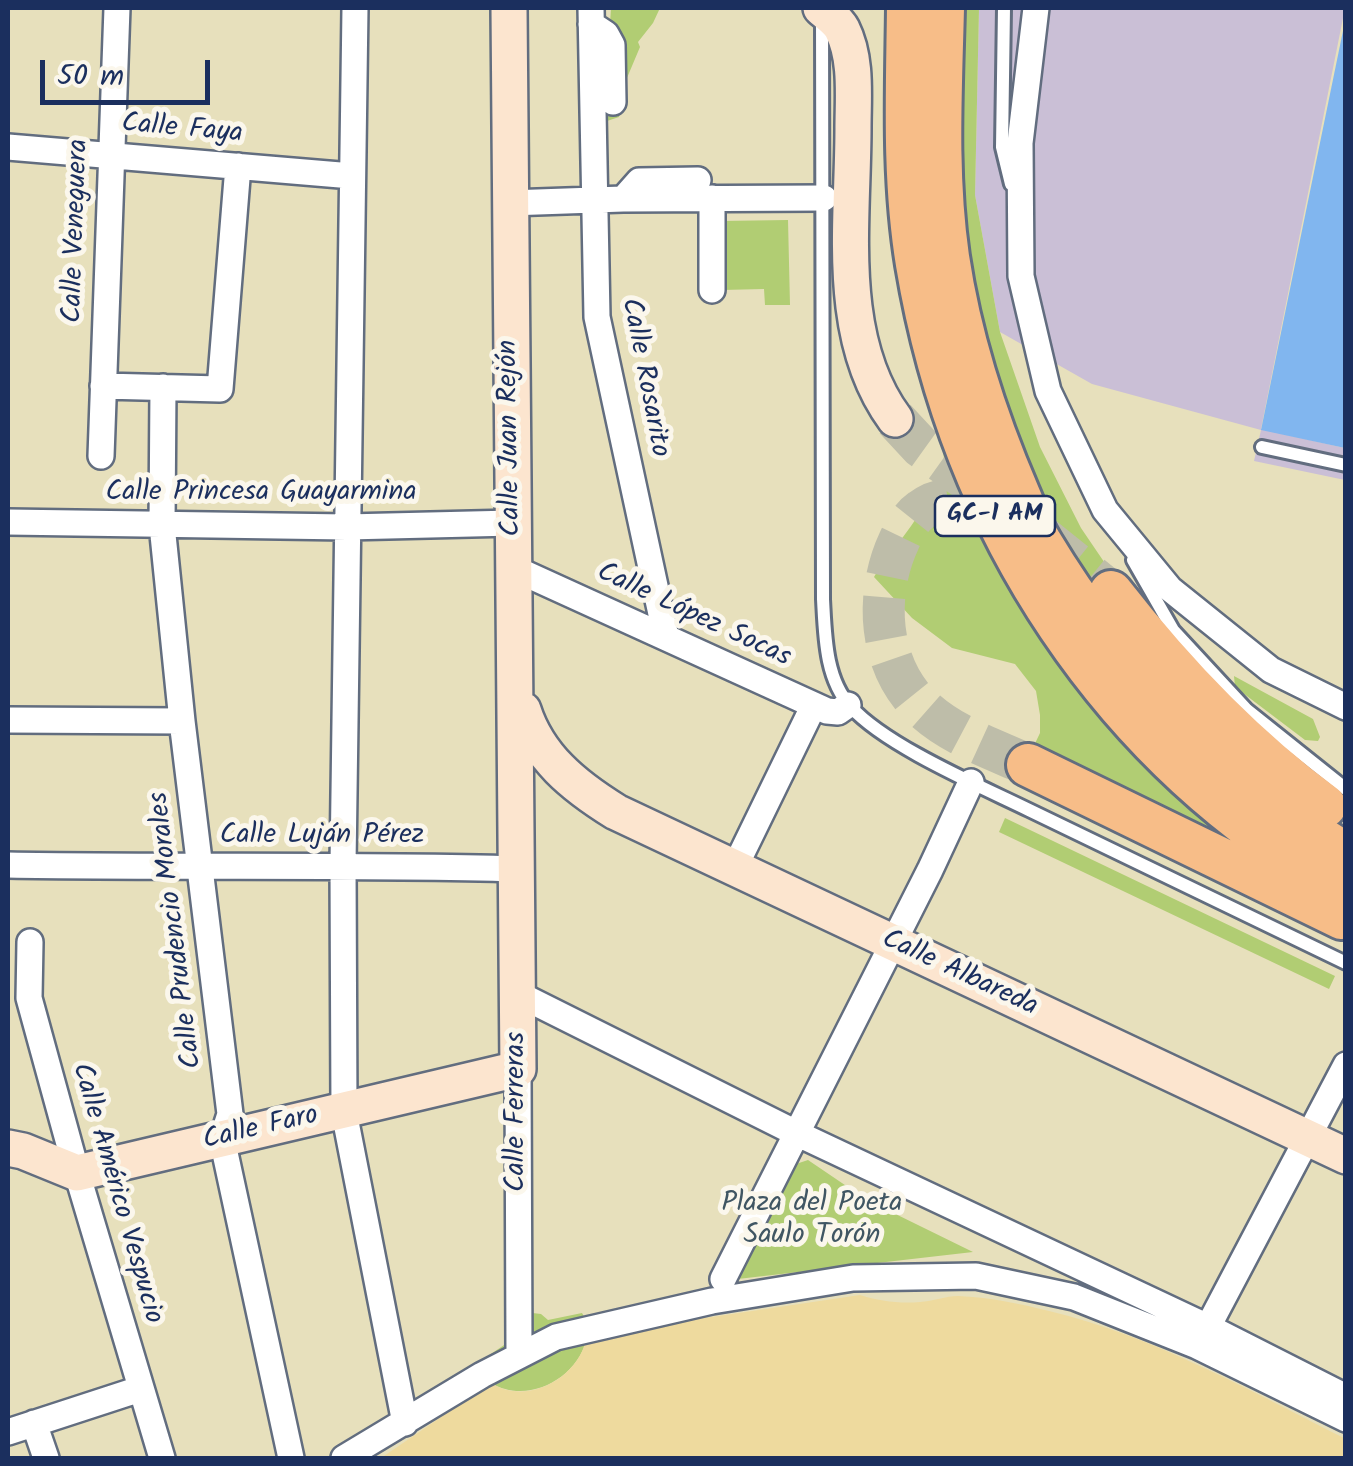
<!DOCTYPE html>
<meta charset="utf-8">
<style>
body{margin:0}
#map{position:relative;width:1353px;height:1466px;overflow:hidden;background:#e7e0bc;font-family:Kalam,sans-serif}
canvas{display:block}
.frame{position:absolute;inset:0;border:10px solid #1b2f5e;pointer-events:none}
.scale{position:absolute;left:40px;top:60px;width:170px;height:45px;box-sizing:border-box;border:5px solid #1b2f5e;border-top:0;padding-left:12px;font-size:30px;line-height:35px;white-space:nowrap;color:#1b2f5e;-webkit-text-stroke:8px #fbf7ec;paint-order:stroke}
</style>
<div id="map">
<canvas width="1353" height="1466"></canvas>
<div class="frame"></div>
<div class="scale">50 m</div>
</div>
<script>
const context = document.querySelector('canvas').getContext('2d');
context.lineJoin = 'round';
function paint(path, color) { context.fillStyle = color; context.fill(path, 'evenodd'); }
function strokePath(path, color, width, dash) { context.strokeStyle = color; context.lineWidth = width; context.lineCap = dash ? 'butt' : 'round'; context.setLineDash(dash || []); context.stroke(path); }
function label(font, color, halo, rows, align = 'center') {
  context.font = font + ' Kalam,sans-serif'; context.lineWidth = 10; context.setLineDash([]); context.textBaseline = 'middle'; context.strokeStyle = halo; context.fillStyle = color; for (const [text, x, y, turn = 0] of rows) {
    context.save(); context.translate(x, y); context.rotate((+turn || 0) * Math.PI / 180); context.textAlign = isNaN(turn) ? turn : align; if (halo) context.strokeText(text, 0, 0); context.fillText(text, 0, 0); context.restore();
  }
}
const industrial = new Path2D(`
 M979,8h366l-84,421 84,19v32l-91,-19 7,-31 -169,-46 -92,-52 -25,-137z`);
const green = new Path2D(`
 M611,8h49l-7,15 -15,19 2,5 -16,38 -5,32 -15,5z
 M887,8h8l29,348 348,503 -242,-105 10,-21v-18l-4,-24 -21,-27 -63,-16 -40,-30 -38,-41c14,-21 62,-81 68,-101 9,-32 -15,-72 -23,-103 -32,-120 -33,-243 -32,-365z
 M963,8h16l-4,187 25,137 40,115 41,81 34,50 -22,21 -47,-80 -53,-119 -33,-197z
 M788,220l2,85h-25l-1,-16 -42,1 -1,-69z
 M1234,676l79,43 7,18 -2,4 -13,-1 -70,-53z
 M1005,818l330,158 -6,13 -330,-157z
 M808,1160l59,40 106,52 -244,28 55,-112z
 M524,1312l17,2 7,6 34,-7 15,26 -11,2c-10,38 -59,64 -95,42l-36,25 -11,-22 63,-43v-15z`);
const sand = new Path2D(`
 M860,1295c19,6 40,9 60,7 13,-1 26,-6 38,-6 30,1 63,8 91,15 105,25 201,80 297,128l-1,19h-964l110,-75c35,23 86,-4 95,-43l92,-18z`);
const water = new Path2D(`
 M1345,21v427l-84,-18z`);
const highwayTunnel = new Path2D(`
 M895,419l26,28 88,63 102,82
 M1009,510c-28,-11 -61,-20 -88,0 -10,7 -17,20 -22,31 -23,49 -22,116 16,159 29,33 74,47 113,65`);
const lane = new Path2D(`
 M1004,8l-2,139 9,37
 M822,15l1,584c2,36 2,80 28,108 35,39 129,79 178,103 106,51 211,102 317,153
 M1262,447l84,18
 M1133,560l40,70 74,80 99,79`);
const street = new Path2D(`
 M355,8l-12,856 1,248 61,311
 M591,8l6,309 69,320
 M1036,8l-16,135 1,133 27,115 57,119 65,79 101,81 75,37
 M591,24l15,10 6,11 1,57
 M8,147l344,29
 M623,199l16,-18 59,-1
 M509,203l114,-4 201,-1
 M712,290v-92
 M103,386l117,3 18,-223
 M163,387l-1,138 20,196 48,393 -8,25 69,319
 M101,456l16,-448
 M8,522l339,5 166,-4
 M513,568l314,143 11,1 10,-7
 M8,720l174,1
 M8,865c170,3 339,-1 510,4
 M735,867l79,-162
 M30,942l-1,56 48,175 85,285
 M518,994l278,139 412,194 138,70
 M518,1069l1,287
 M723,1279l207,-409 41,-88
 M1200,1342l146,-277
 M34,1423l12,35
 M8,1432l132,-43
 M344,1458l138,-83 74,-38 156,-36 141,-23 123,-2 98,21 123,49 149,73`);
const secondary = new Path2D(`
 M821,8c7,6 17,13 21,21 15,30 11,67 11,99 0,96 -18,210 42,291
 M523,710c15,47 51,76 93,102l730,344
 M8,1148l15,3 54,22 441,-104 -9,-1061`);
const highway = new Path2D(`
 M908,8c-1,85 -5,171 9,256 44,264 193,495 429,627
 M943,8c-2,82 -7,166 5,249 12,81 39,164 71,238 7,16 13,34 22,48 75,125 180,236 305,311
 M1111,592c63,81 131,153 214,214
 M1028,765l314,153`);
const shields = [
 [995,516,120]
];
const shieldNames = [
 ["GC-1 AM",995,516]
];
const streetNames = [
 ["Calle Faya",182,131,5],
 ["Calle Veneguera",78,231,-88],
 ["Calle Rosarito",643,378,79],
 ["Calle Juan Rejón",512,438,-91],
 ["Calle Princesa Guayarmina",261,494],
 ["Calle López Socas",693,617,25],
 ["Calle Luján Pérez",322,837],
 ["Calle Prudencio Morales",178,930,-97],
 ["Calle Albareda",959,975,25],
 ["Calle Ferreras",518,1112,-90],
 ["Calle Faro",261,1130,-13],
 ["Calle Américo Vespucio",115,1194,74]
];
const parkNames = [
 ["Plaza del Poeta",812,1205],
 ["Saulo Torón",812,1237]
];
paint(industrial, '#cabfd6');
paint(green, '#b1cd73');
paint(sand, '#eeda9e');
paint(water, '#81b6ef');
strokePath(highwayTunnel, '#bebda9', 42, [42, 21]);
strokePath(lane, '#626d7f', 18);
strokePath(street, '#626d7f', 30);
strokePath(secondary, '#626d7f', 40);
strokePath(highway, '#626d7f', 48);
strokePath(lane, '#fff', 12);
strokePath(street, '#fff', 25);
strokePath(secondary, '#fce5cf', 35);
strokePath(highway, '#f7bd88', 42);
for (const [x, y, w] of shields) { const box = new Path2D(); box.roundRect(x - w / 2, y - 20, w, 40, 8); context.fillStyle = '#fbf7ec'; context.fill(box); strokePath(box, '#1b2f5e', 2.5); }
label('bold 25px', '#1b2f5e', null, shieldNames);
label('28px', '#1b2f5e', '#fbf7ec', streetNames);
label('28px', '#405663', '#fbf7ec', parkNames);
</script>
